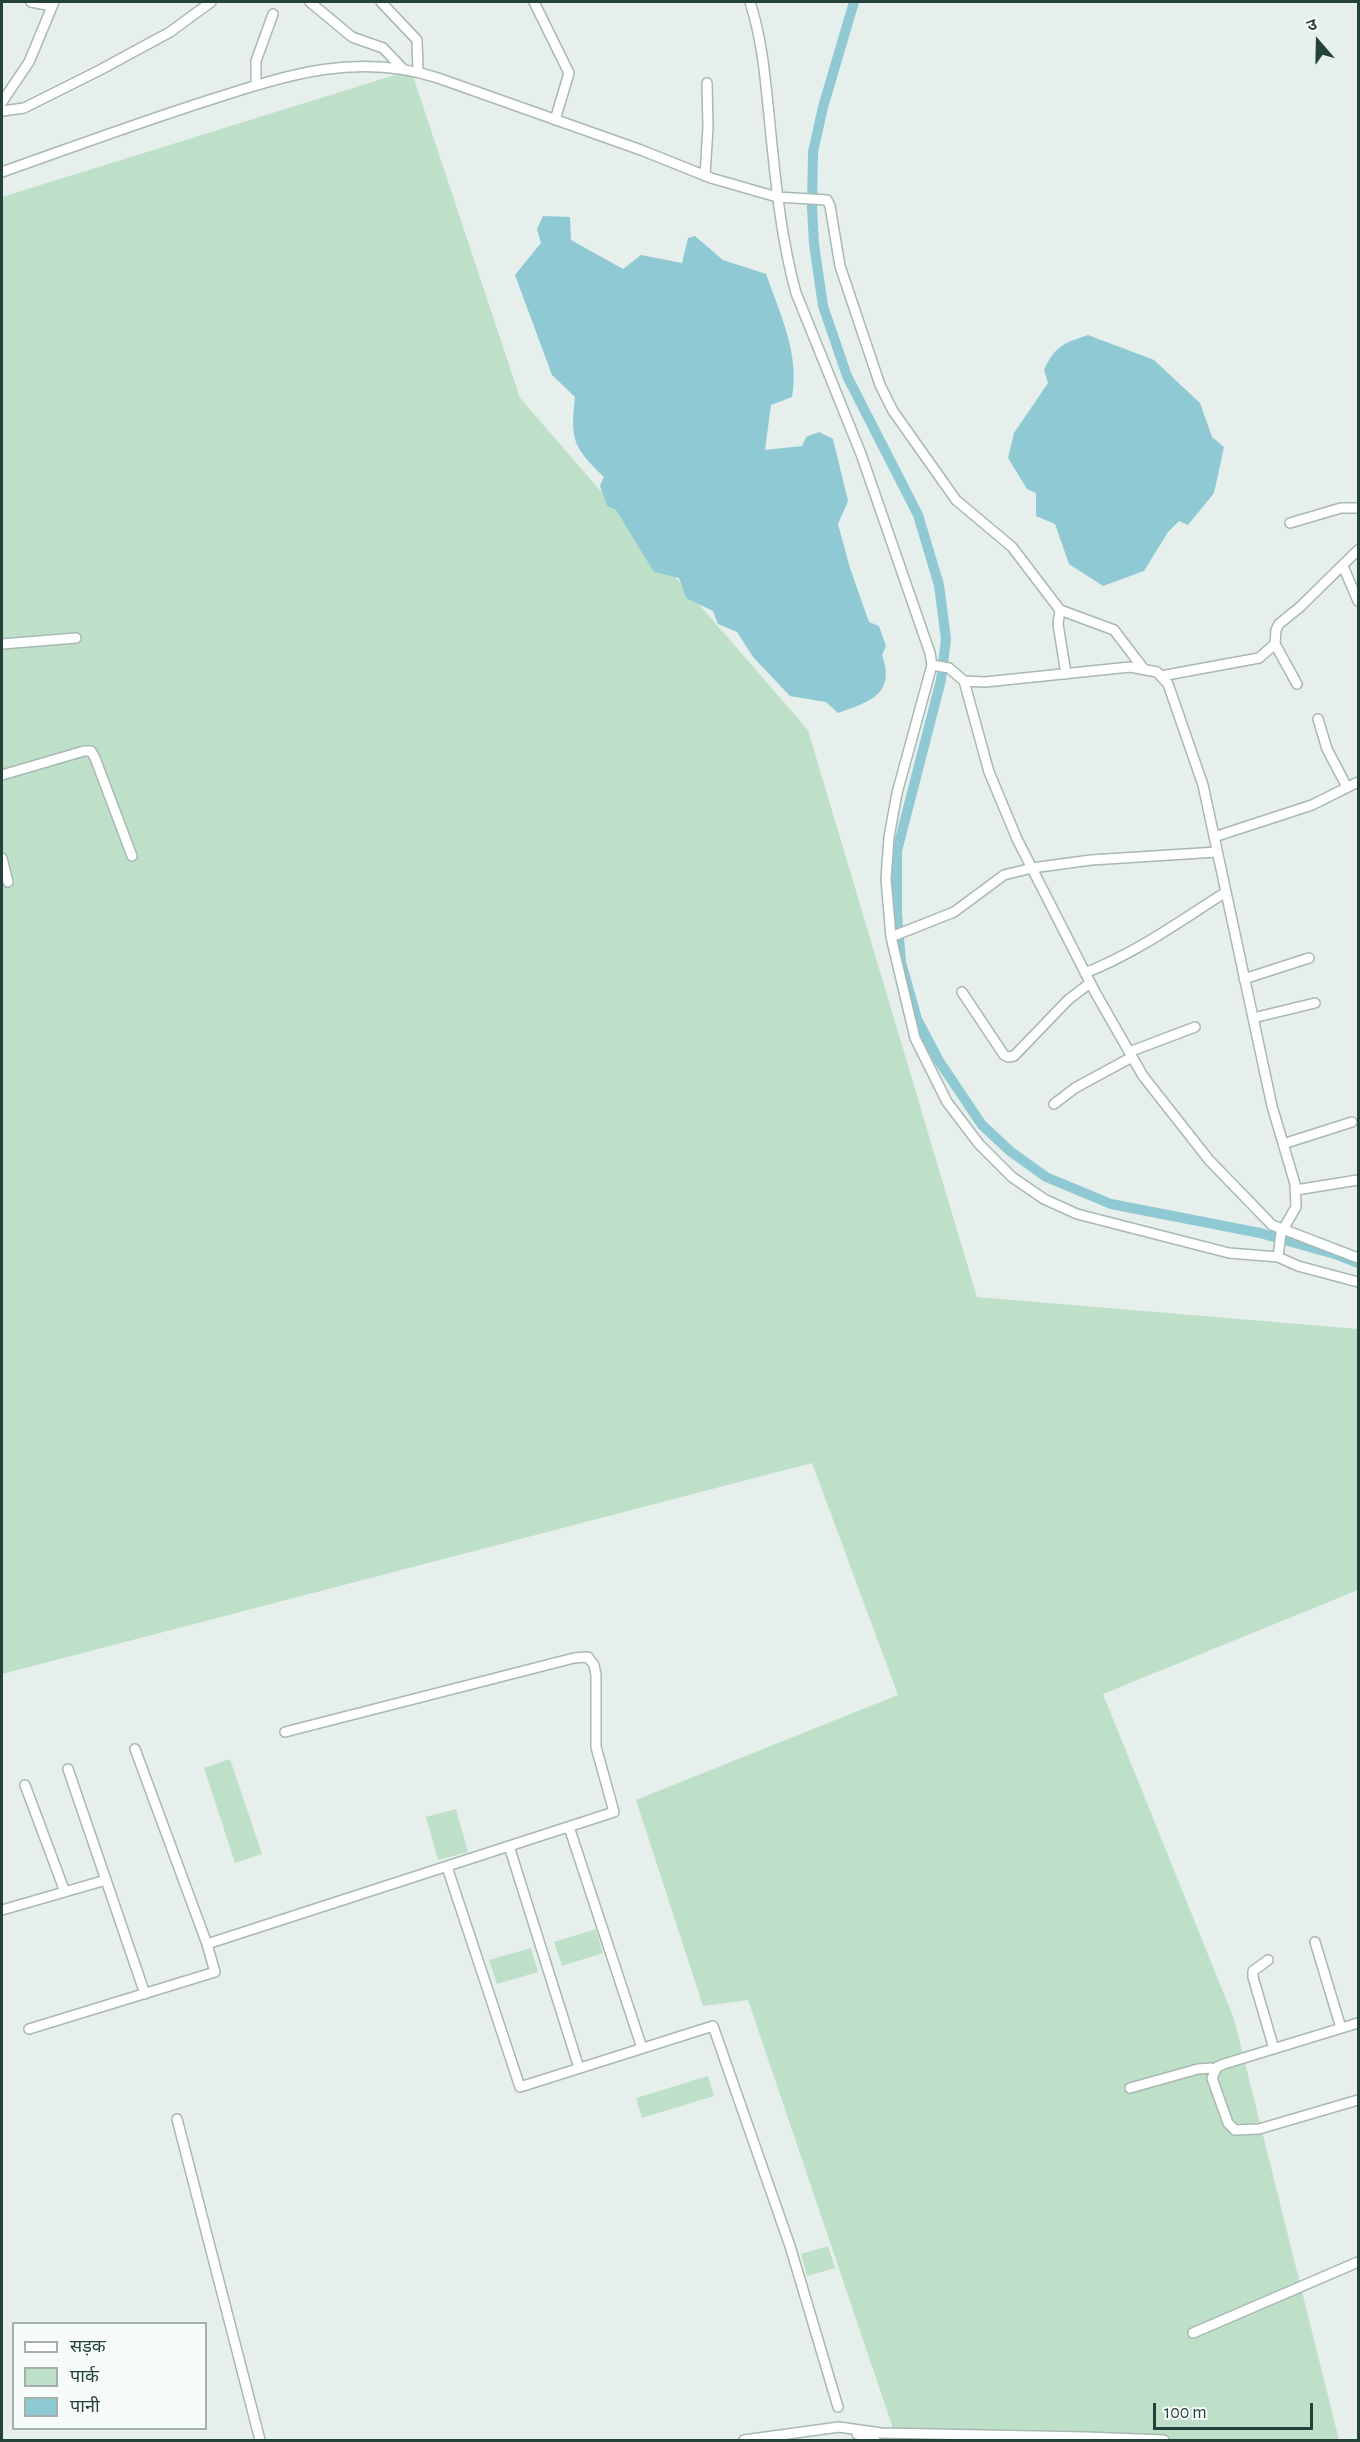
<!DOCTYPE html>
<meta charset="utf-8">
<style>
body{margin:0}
#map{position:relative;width:1360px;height:2442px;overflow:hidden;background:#e6efeb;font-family:"Alegreya Sans","Noto Sans Devanagari",sans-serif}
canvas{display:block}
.frame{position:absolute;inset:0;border:3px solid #24423a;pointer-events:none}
.legend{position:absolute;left:12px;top:2322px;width:195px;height:108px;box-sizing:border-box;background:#f7fbf9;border:2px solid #a3b1ad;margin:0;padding:8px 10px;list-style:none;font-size:18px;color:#24423a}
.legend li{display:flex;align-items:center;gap:12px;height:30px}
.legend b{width:30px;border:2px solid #a3b1ad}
.north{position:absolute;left:1288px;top:12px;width:60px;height:60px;-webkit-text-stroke:4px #f7fbf9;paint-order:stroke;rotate:340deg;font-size:16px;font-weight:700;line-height:24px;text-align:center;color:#24423a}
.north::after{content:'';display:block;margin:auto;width:21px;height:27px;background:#24423a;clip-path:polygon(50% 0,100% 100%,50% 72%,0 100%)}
.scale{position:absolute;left:1153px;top:2403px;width:160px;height:27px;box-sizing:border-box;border:3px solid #24423a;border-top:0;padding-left:8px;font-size:18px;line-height:21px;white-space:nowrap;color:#24423a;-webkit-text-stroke:4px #f7fbf9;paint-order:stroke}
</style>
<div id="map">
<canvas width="1360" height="2442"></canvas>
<div class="frame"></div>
<ul class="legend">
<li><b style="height:8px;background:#fff"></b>सड़क</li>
<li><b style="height:16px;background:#bfe0c8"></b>पार्क</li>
<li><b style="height:16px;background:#8ec9d4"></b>पानी</li>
</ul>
<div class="north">उ</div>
<div class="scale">100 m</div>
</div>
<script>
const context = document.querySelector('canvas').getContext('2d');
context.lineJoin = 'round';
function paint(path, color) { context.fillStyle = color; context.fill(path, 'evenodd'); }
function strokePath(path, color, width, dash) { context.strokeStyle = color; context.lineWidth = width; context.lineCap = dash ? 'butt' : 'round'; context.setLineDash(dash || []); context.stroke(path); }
const green = new Path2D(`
 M411,70l109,328 288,332 169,567 381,32v261l-255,104 131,325 105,421h-442l-149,-440 -45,6 -67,-206 262,-105 -86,-232 -810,211v-1477z
 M230,1759l32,95 -27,9 -31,-95z
 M456,1809l12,43 -30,8 -12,-43z
 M596,1929l7,24 -41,13 -8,-24z
 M531,1948l7,24 -41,12 -8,-24z
 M708,2076l6,20 -72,22 -6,-20z
 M828,2246l7,22 -28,8 -6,-22z`);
const water = new Path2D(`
 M543,216l27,1 1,23 52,29 18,-14 41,8 6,-25 7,-2 28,24 43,14c14,40 34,80 26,123l-21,8 -6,45 37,-4 4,-9 13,-5 14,7 15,62 -10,23 12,44 19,54 10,4 7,20 -4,9c14,40 -13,47 -44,58l-12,-11 -36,-6 -37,-39 -16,-25 -19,-8 -5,-13 -27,-13 -7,-20 -25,-6 -38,-62 -9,-4 -7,-20 4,-9c-31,-30 -34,-37 -29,-80l-23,-22 -37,-100 26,-32 -4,-14z
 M1088,335l66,25 46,43 12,34 12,10 -10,46 -26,32 -9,-4 -11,11 -24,39 -41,15 -34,-22 -14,-40 -19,-8v-23l-9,-4 -19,-31 6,-25 34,-50 -4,-13c11,-24 20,-27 44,-35z`);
const canal = new Path2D(`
 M854,2l-31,105 -10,45 -1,56 2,36 9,62 24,70 71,139 21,70 7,54 -5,41 -44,171v63l4,48 16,57 22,42 43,64 28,26 36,26 65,27 149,29 78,22 20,8`);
const minor = new Path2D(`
 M31,2l21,4
 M310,2l42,35 31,11 21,22
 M381,2l36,38 1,31
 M534,2l35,71 -14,47
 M750,2c12,37 15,74 19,113 6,60 11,120 27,178l65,161 69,199 2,12 -35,128 -8,44 -3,42 5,58 24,101 32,64 32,42 33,33 32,22 33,15 152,39 49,4 20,9 60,16
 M256,85v-24l17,-47
 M2,102l27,-40 25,-60
 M2,111l22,-3 76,-38 70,-38 41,-30
 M2,172c62,-22 125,-45 189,-66 82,-26 160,-57 247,-28l203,72 70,28 66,19 50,3 3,6 10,60 40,119 13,26 63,89 56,47 48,63 54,20 29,38
 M705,176l3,-49 -1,-44
 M1290,523l51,-15h17
 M1343,566l15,35
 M1060,610l-2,14 8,50
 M2,644l74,-6
 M1275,644l22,40
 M932,665l17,3 15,13 25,91 28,67 78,153 48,84 66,84 63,65 86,33
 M1161,676l98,-18 16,-14 1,-14 3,-6 21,-17 58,-57
 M964,681l21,1 145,-15 27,5 11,12 35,101 69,321 23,78 1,23 -15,26 -3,24
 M1318,719l9,30 20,38
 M2,775l82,-24h7l4,7 37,98
 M1214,837l98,-32 46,-23
 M2,858l6,24
 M891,937l63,-25 50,-37 28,-7 59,-8 126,-8
 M1085,973c51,-20 95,-52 141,-81
 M1244,979l65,-21
 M962,992l42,63 4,2 6,-1 54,-56 22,-17
 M1253,1018l62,-15
 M1129,1052l66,-25
 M1054,1104l21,-16 57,-31
 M1283,1144l69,-22
 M1296,1190l62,-10
 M68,1769l77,225
 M25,1785l40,107
 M569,1827l73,221
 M509,1846l70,222
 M447,1867l73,220 193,-61 77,220 48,161
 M2,1910l104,-30
 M1315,1942l26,86
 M207,1944l407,-132 -18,-65v-72l-2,-10 -6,-8 -14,1 -289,74
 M1268,1960l-15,11v6l21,72
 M1358,2023l-134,41 -7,3 -5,11 16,45 7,7 24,-1 99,-29
 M29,2029l186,-57 -8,-28 -72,-195
 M1130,2088l68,-19 13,-1 3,4
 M177,2119l83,321
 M1193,2333l165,-71
 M857,2434l18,6
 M744,2440l95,-13 42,6 205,4 78,3`);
paint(green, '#bfe0c8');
paint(water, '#8ec9d4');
strokePath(canal, '#8ec9d4', 10);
strokePath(minor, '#a8b8b2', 12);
strokePath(minor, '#fff', 9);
</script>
